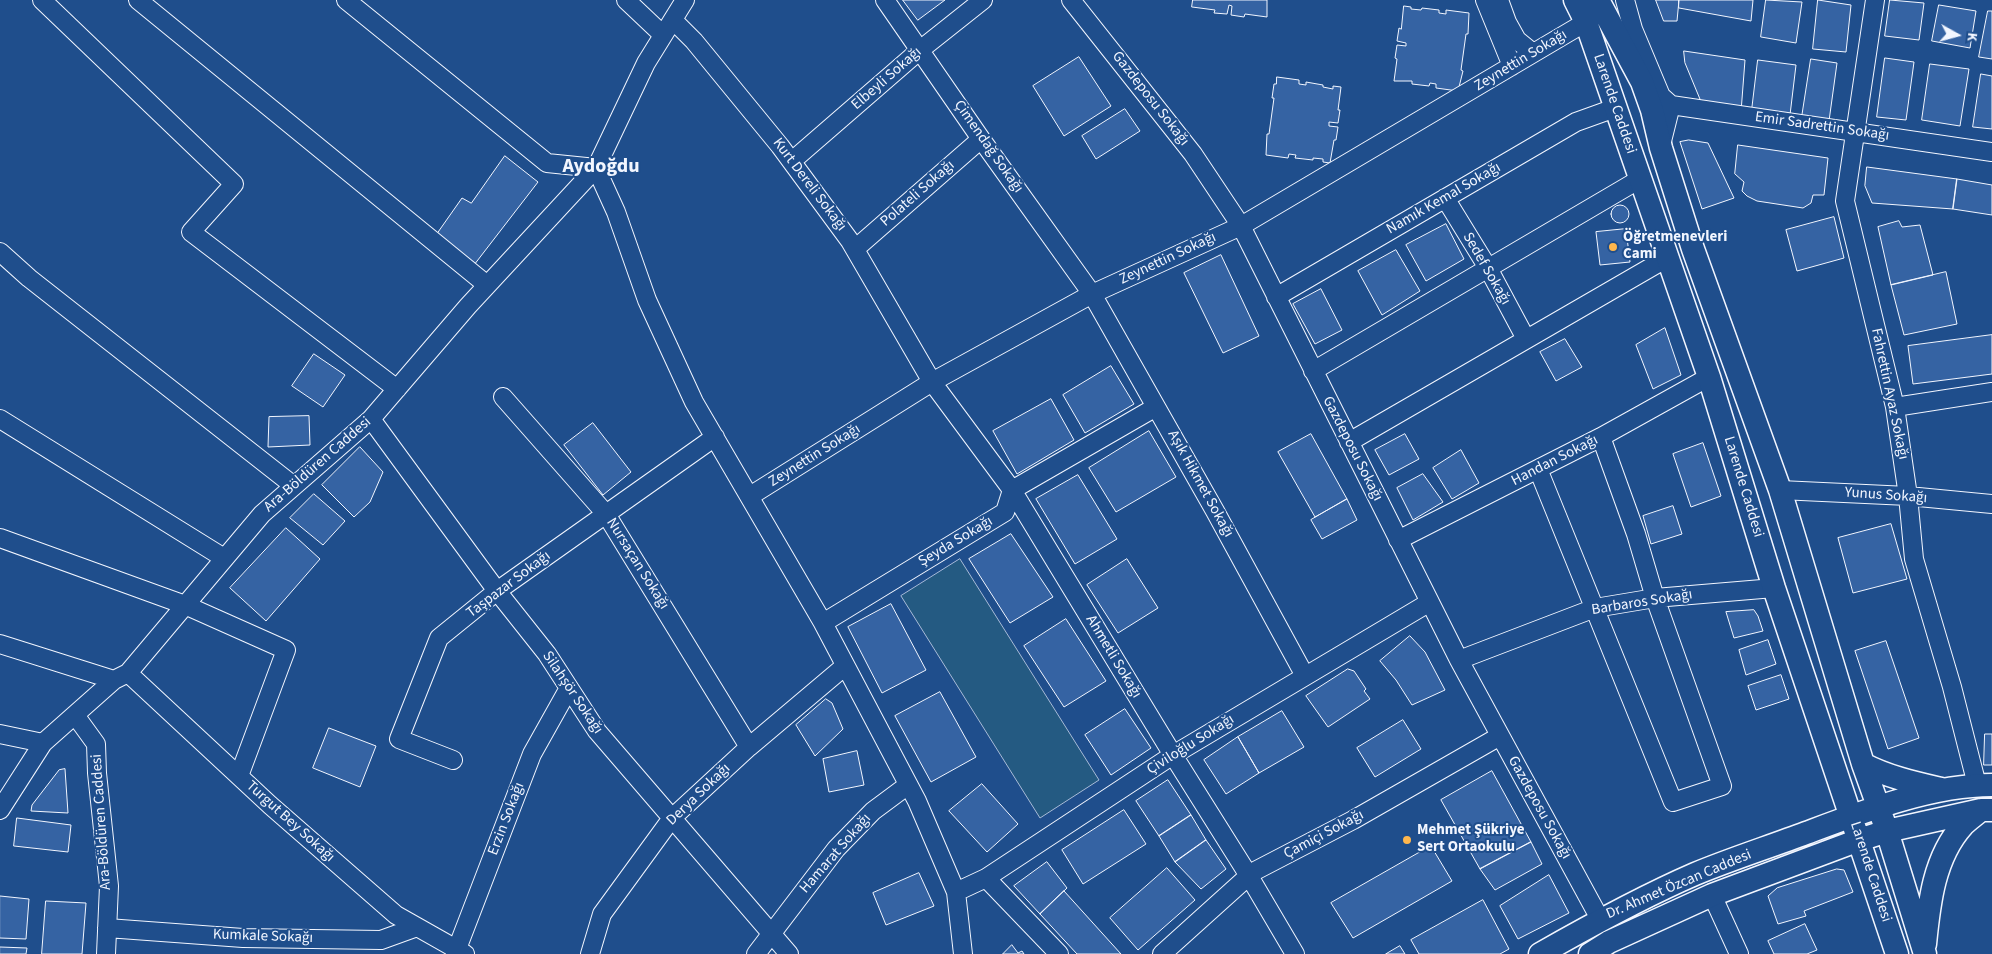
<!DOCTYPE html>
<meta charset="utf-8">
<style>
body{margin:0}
#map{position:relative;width:1992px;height:954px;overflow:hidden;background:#1f4e8c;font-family:"Source Sans 3",sans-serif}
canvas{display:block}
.north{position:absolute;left:1932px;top:10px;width:50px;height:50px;-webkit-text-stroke:4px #1f4e8c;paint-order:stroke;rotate:97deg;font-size:14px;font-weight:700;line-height:20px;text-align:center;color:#f2f6ff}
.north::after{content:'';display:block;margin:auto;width:18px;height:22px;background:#f2f6ff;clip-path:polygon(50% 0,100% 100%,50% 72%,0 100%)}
</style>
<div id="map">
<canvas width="1992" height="954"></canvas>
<div class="north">K</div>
</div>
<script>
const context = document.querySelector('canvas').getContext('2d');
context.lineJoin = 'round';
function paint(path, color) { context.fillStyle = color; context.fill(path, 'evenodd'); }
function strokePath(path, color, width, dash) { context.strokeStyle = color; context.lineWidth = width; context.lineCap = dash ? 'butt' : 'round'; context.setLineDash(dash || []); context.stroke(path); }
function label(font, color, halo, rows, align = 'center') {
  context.font = font + ' "Source Sans 3",sans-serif'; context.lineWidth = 4; context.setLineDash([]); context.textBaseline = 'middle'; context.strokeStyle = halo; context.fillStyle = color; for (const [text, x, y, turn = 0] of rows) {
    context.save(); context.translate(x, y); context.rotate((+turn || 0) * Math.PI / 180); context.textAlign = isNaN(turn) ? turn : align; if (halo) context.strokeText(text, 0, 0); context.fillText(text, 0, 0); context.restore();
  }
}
const green = new Path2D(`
 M960,559l139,221 -59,38 -139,-222z`);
const building = new Path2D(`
 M903,0h42l-27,20z
 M1193,0h74v17l-22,-3 -1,3 -13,-2 1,-9 -3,-1 -2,9 -13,-1 1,-3 -23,-3z
 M1656,0h23l-2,21h-13z
 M1679,0h74l-2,21 -72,-13z
 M1766,0l36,2 -6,41 -35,-6z
 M1818,0l33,5 -5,47 -33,-3z
 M1890,0l34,3 -5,37 -34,-4z
 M1939,5l37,6 -6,37 -38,-7z
 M1404,6l7,1v2l10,1 1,-2 17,2v3l7,1v-4l23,3 -1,21h-2l-5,36 2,1 -5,20 -22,-3v-4l-6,-1 -1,3 -17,-2v-3h-18l3,-22 -2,-1 2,-13 9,1v-3l-9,-2 2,-13 2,1z
 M1988,11h4v48l-13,-2z
 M1684,51l61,9 -4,52 -39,-8 -17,-41z
 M1079,57l32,49 -47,30 -31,-50z
 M1885,58l29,4 -8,58 -29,-3z
 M1811,59l26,4 -8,58 -27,-4z
 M1758,60l38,5 -6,50 -38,-5z
 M1930,64l39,5 -9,57 -38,-6z
 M1981,74l11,2v53l-19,-2z
 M1277,77l22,3v4l7,1v-3l17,3v2l10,2v-3l8,1 -3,23h2l-2,13 -9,-1v4l9,1 -2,13h-2l-4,23 -7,-1v-3l-10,-1v2l-18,-2 1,-3 -7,-1 -1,4 -22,-3 1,-21h2l5,-36h-2l2,-14h2z
 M1125,109l15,22 -44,28 -14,-23z
 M1689,140l19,3 26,55 -32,11 -22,-67z
 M1738,145l90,13 -4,37h-11l-2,8 -8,5 -46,-7 -10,-5 -5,-5 2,-9 -9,-8z
 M505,156l33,26 -64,83 -38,-30 26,-37 9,5z
 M1867,167l90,12 -4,30 -81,-6 -7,-17z
 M1957,179l35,6v30l-39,-6z
 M1611 214a9 9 0 1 1 18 0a9 9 0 1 1-18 0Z
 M1834,217l10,41 -47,13 -11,-41z
 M1899,221l3,6 18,-2 13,50 -42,10 -13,-58z
 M1446,224l18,35 -38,22 -20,-36z
 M1626,229l4,33 -30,3 -4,-33z
 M1396,250l24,41 -38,24 -24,-44z
 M1221,255l38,81 -36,17 -39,-80z
 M1946,272l11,52 -53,11 -13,-50z
 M1321,289l21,41 -27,14 -22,-40z
 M1665,328l16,47 -28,14 -17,-44z
 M1992,335v39l-79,10 -5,-38z
 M1565,339l17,28 -26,14 -16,-29z
 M314,354l31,21 -22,32 -31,-21z
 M1111,366l23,38 -49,29 -22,-38z
 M1051,399l23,41 -57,34 -24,-43z
 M309,416l1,29 -42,2 1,-30z
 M593,423l38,49 -28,23 -39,-50z
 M1149,431l27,46 -60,35 -27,-44z
 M1311,434l36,65 -32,18 -37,-65z
 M1405,434l14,25 -30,16 -14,-25z
 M1703,443l18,53 -30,11 -18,-53z
 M360,447l23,25 -13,30 -16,15 -32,-32z
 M1461,450l18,33 -27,16 -19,-31z
 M1423,474l20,28 -30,18 -16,-32z
 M1078,475l39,64 -42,25 -39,-65z
 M314,494l31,27 -22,24 -33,-27z
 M1347,499l10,21 -35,19 -11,-19z
 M1673,506l9,28 -31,10 -8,-28z
 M1891,524l16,55 -54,14 -15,-55z
 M286,528l34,31 -54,62 -36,-33z
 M1011,534l42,63 -43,26 -41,-64z
 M1127,559l31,49 -40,25 -31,-48z
 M891,604l35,66 -44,23 -34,-66z
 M1754,610l4,6 5,15 -29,7 -8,-26z
 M1066,619l40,62 -42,26 -40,-61z
 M1410,636l15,16 20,38 -33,15 -16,-25 -16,-19z
 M1768,640l8,24 -30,11 -7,-25z
 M1886,641l33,97 -31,11 -33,-98z
 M1348,669l6,2 12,18 -2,2 6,8 -42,28 -22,-31z
 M1781,675l8,24 -33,11 -8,-24z
 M940,692l36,65 -45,25 -36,-66z
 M826,699l6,4 11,26 -28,27 -19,-31z
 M1125,709l26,39 -40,27 -26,-40z
 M1282,711l22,36 -45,26 -21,-36z
 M1403,720l18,29 -46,28 -18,-29z
 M329,728l47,18 -16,41 -47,-19z
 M1985,734h7v31h-8z
 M1238,737l21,36 -33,21 -22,-34z
 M857,751l7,34 -35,7 -6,-33z
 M65,769l3,44 -37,-2 1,-6 27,-35z
 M1492,771l39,71 -51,27 -39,-69z
 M1168,780l23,35 -32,21 -23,-35z
 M982,784l36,40 -31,28 -38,-41z
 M1124,810l22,34 -63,40 -21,-34z
 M1191,815l15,25 -31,22 -16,-26z
 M17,818l54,7 -3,27 -54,-6z
 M1206,840l20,29 -25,20 -26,-27z
 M1531,842l11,22 -47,26 -15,-21z
 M1431,846l21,35 -99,57 -22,-35z
 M1047,862l20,26 -27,26 -26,-28z
 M1167,868l28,32 -57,50 -28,-32z
 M1837,869l7,1 9,22 -49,19 2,5 -28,8 -10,-28 9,-8z
 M919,873l15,33 -48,19 -13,-32z
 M1549,875l20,38 -51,26 -18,-33z
 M1064,891l57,63h-44l-37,-40z
 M0,896l29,3 -3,40 -26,-1z
 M1483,900l26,49 -9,5h-81l-8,-14z
 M46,901l40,2 -4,51h-40z
 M1805,924l12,26 -10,4h-33l-6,-13z
 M1012,945l6,8 4,-2 2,3h-21z
 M1400,946l5,8h-19z
 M0,947l27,1 -1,6h-26z`);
const minor = new Path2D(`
 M42,0l192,184 -43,48 206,157
 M138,0l349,285
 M346,0l201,163 49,5 20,44 31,88 47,102 129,221 94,178 39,91 7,62
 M626,0l37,35
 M885,0l96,139 111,155 123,217 90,165
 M1071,0l122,154 48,72 218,434 141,259
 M1485,0l27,66
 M1499,0l8,22 10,18 16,13
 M1625,0l8,29 28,67 10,9 -10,40
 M1875,0l-30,201 50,206 13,89 6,63 38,128 25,98
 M673,20l21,21 86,105 70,95 82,141 80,108 161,265 76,121 46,78
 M1652,110l19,-5 321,47
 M792,161l128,-111 63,-50
 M1445,198l43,70 38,71
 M855,249l126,-110
 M0,252l29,26 265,208
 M1276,297l300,-175 39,-14
 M1313,371l327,-192
 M503,397l103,117 143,233
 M1895,407l97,-15
 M0,419l224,139
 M371,419l126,172 50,63 50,77 192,223
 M1349,442l318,-184
 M1538,469l135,333 49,-16 -67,-188 -19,-64 -35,-97
 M1780,490l128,6 84,8
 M750,496l182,-114 160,-88 149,-68 345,-204
 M0,538l185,67 101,45 -47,126
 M1398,540l203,-103 108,-60
 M823,623l182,-111 7,-22 144,-83
 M0,644l114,36
 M1459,660l136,-52 60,-10 119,-10
 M128,673l142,132 126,110 69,39
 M75,715l21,29 1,29 12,113 -3,68
 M0,734l43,9
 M453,760l-54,-21 40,-101 58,-47 218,-154
 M0,810l43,-67 71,-63 14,-7 134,-159 109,-95 97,-113 128,-138 50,-105 39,-63
 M986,878l73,76
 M956,892l30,-14 187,-123 257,-153
 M1712,895l27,59
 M107,928l136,10 138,2 36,-13
 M455,954l77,-200 37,-66
 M590,954l12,-40 70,-96 77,-71 96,-81
 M756,954l80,-105 37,-38 35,-26
 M1162,954l91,-82 100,-52 147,-84`);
const major = new Path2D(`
 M1575,0l11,22 123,355 65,211 123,366
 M1598,0l44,82 10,28 9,38 32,101 87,241 83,274 24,67 38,123
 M1863,764c25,13 52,19 78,25
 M1925,944c4,-41 9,-87 38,-119 5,-5 12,-10 18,-15
 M1540,954c51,-29 102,-57 155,-80 36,-15 74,-27 111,-41 56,-21 125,-48 186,-48
 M1590,954l19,-12 103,-47 147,-55 28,-9 94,-21h11`);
const markers = [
 [1613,247,5,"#ffb74d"],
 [1407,840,5,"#ffb74d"]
];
const streetNames = [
 ["Zeynettin Sokağı",1521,61,-31],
 ["Elbeyli Sokağı",887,79,-41],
 ["Gazdeposu Sokağı",1150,99,52],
 ["Larende Caddesi",1614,104,71],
 ["Emir Sadrettin Sokağı",1822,127,8],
 ["Çimendağ Sokağı",988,147,55],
 ["Kurt Dereli Sokağı",809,185,53],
 ["Polateli Sokağı",918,194,-41],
 ["Namık Kemal Sokağı",1444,199,-30],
 ["Zeynettin Sokağı",1168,259,-25],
 ["Sedef Sokağı",1486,269,60],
 ["Fahrettin Ayaz Sokağı",1889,394,78],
 ["Gazdeposu Sokağı",1352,449,63],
 ["Zeynettin Sokağı",815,456,-32],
 ["Handan Sokağı",1555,461,-27],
 ["Ara-Böldüren Caddesi",318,465,-41],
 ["Aşık Hikmet Sokağı",1200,484,61],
 ["Larende Caddesi",1743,487,73],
 ["Yunus Sokağı",1886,496,4],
 ["Şeyda Sokağı",956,542,-31],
 ["Nursaçan Sokağı",637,564,58],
 ["Taşpazar Sokağı",509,585,-37],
 ["Barbaros Sokağı",1642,603,-9],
 ["Ahmetli Sokağı",1113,657,59],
 ["Silahşör Sokağı",572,693,56],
 ["Çiviloğlu Sokağı",1191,745,-32],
 ["Derya Sokağı",699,795,-44],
 ["Gazdeposu Sokağı",1539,808,61],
 ["Erzin Sokağı",507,819,-69],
 ["Ara-Böldüren Caddesi",102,822,-94],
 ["Turgut Bey Sokağı",290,822,42],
 ["Çamiçi Sokağı",1324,835,-28],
 ["Hamarat Sokağı",836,854,-49],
 ["Larende Caddesi",1870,872,72],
 ["Dr. Ahmet Özcan Caddesi",1679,885,-23],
 ["Kumkale Sokağı",263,937,2]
];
const poiNames = [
 ["Öğretmenevleri",1623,238],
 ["Cami",1623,255],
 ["Mehmet Şükriye",1417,831],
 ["Sert Ortaokulu",1417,848]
];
const districtNames = [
 ["Aydoğdu",601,168]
];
paint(green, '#245a82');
strokePath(green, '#a8bbd7', 1);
paint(building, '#3563a3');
strokePath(building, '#f2f6ff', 1);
strokePath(minor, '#f2f6ff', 20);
strokePath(major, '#f2f6ff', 25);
strokePath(minor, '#1f4e8c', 18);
strokePath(major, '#1f4e8c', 22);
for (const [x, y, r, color] of markers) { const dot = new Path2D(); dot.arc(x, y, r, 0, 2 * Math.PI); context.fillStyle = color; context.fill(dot); strokePath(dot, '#1f4e8c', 2); }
label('15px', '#f2f6ff', '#1f4e8c', streetNames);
label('bold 15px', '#f2f6ff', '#1f4e8c', poiNames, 'left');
label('bold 20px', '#f2f6ff', '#1f4e8c', districtNames);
</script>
